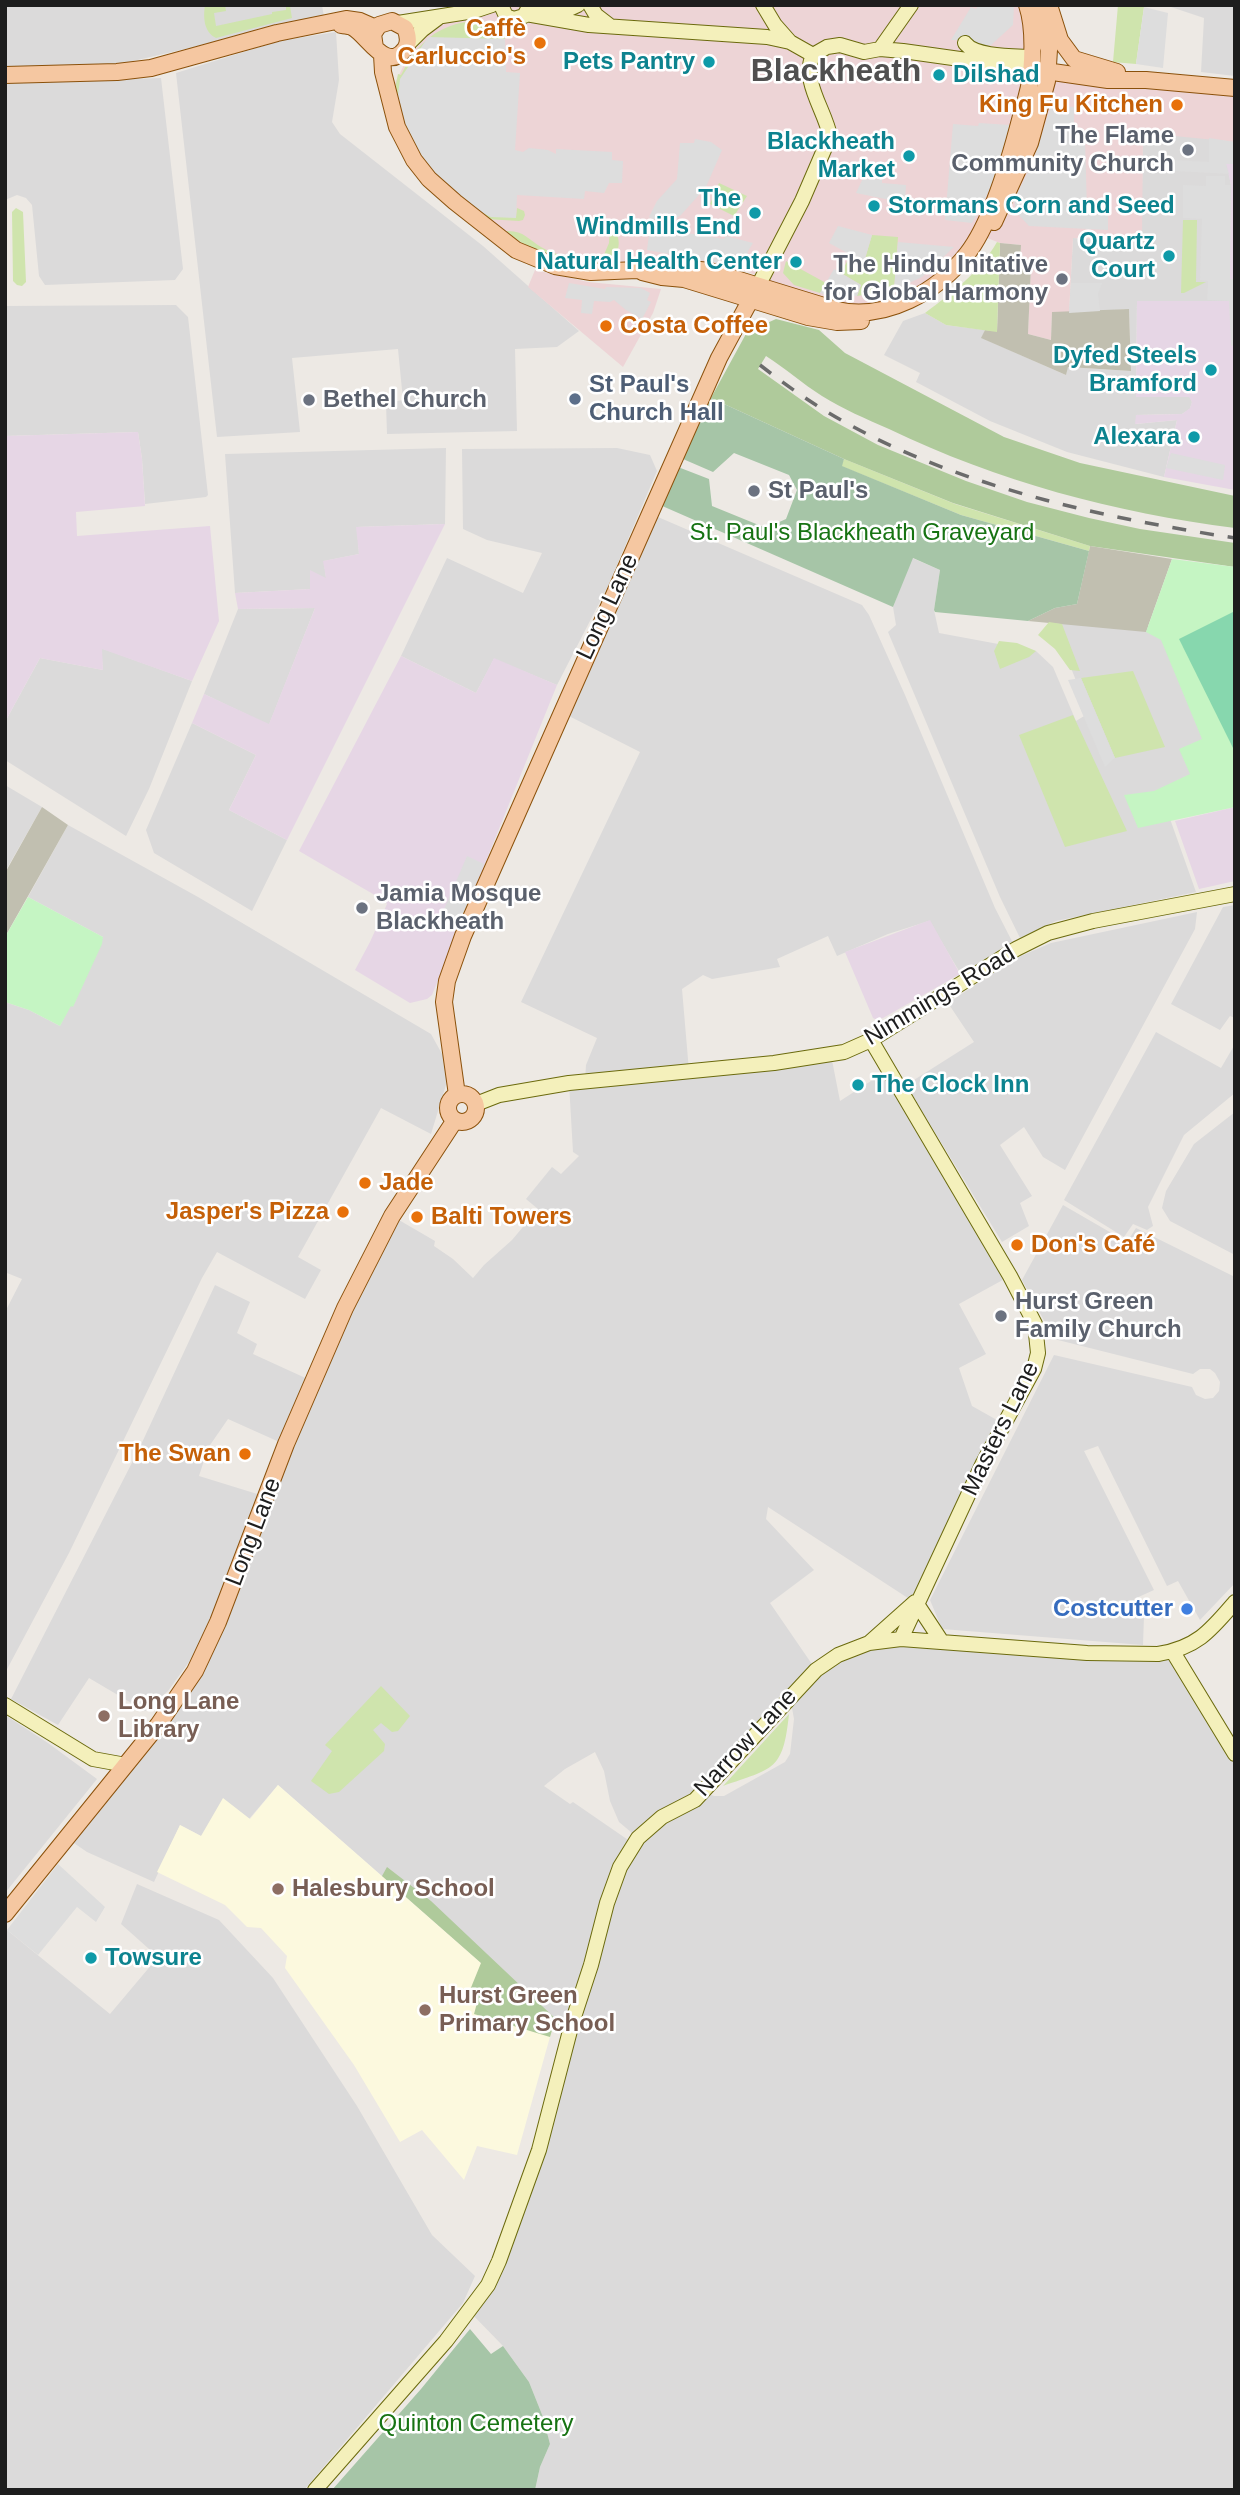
<!DOCTYPE html>
<meta charset="utf-8">
<style>
body{margin:0}
#map{position:relative;width:1240px;height:2495px;overflow:hidden;background:#ede9e4;font-family:Helvetica,sans-serif}
canvas{display:block}
.frame{position:absolute;inset:0;border:7px solid #1d1d1d;pointer-events:none}
</style>
<div id="map">
<canvas width="1240" height="2495"></canvas>
<div class="frame"></div>
</div>
<script>
const context = document.querySelector('canvas').getContext('2d');
context.lineJoin = 'round';
function paint(path, color) { context.fillStyle = color; context.fill(path, 'evenodd'); }
function strokePath(path, color, width, dash) { context.strokeStyle = color; context.lineWidth = width; context.lineCap = dash ? 'butt' : 'round'; context.setLineDash(dash || []); context.stroke(path); }
function label(font, color, halo, rows, align = 'center') {
  context.font = font + ' Helvetica,sans-serif'; context.lineWidth = 5; context.setLineDash([]); context.textBaseline = 'middle'; context.strokeStyle = halo; context.fillStyle = color; for (const [text, x, y, turn = 0] of rows) {
    context.save(); context.translate(x, y); context.rotate((+turn || 0) * Math.PI / 180); context.textAlign = isNaN(turn) ? turn : align; if (halo) context.strokeText(text, 0, 0); context.fillText(text, 0, 0); context.restore();
  }
}
const residential = new Path2D(`
 M5,5h317l2,12 -204,47 -115,3z
 M1172,5h63v71l-34,-4 3,-54 -33,-11z
 M336,32l3,48 -7,42 8,12 143,112 96,85 -22,16 -42,2 2,82 -130,3 -1,-31 17,-3 -5,-51 -106,9 8,74 -83,5 -41,-364 103,-32z
 M161,78l22,191 -8,11 -130,5 -6,-9 -7,-71 -6,-7 -9,-3 -12,5v-117z
 M1155,132l68,8 8,45 -2,116 -92,1 -1,95h54l2,5 -2,7 -8,5 -46,1v9l41,-4 -13,57 -97,-25 -77,-31 -74,-39 4,-9 -36,-18 19,-34 22,-8 21,12 39,5 -3,8 84,37 1,-8 64,4 -2,-62 -60,4 4,-75 68,3 2,-108z
 M176,305l12,12 20,178 -2,2 -61,7 -3,-45 -4,-27 -133,4v-130z
 M446,448l-1,76 -88,3 2,27 -35,7 2,17 -15,11 -76,4 -10,-139z
 M617,448l33,7 7,16 -48,113 -52,101 -63,-26 -18,34 -75,-37 46,-98 76,35 19,-40 -55,-13 -24,-11 -1,-80z
 M651,514l211,91 7,10 36,80 90,213 21,41 -54,27 -33,-55 -41,13 -51,22 -9,-20 -51,23 3,8 -68,12 -9,-4 -21,14 7,82 142,-16 9,46 48,-31 122,206 -51,28 27,50 -27,14 13,38 32,18 -90,178 -146,-95 -2,12 48,51 -44,33 46,67 53,-27 304,9 62,102v736h-700l5,-23 10,-23 -7,-27 -14,-35 -26,-36 -34,-35 30,-50 70,-227 -16,-8 -275,-241 -29,34 -48,17 -21,-11 -26,57 -67,-30 -19,-13 89,-114 58,-99 -47,65 -23,20 -56,-33 -31,47 -47,-26 128,-250 76,-164 35,17 -13,31 20,11 -4,10 59,27 80,-165 43,25 -1,5 19,13 20,19 11,-13 28,-25 26,-31 -12,-10 26,-32 9,7 18,-18 -6,-4 -4,-69 16,-2 1,-16 11,-27 -76,-36 119,-250 -79,-40zM228,1419l58,26 -19,52 -68,-21 9,-28zM790,1697l4,22 -4,35 -5,8 -61,34h-10l-10,-4zM595,1752l9,19 6,30 9,21 19,16 -4,6 -61,-42 -3,2 -26,-18 21,-17z
 M912,558l28,12 -6,40 5,23 97,18 17,16 23,54 13,-8 -36,-90 104,3 53,110 2,61 -43,19 27,76 -140,29 -36,17 -20,-41 -112,-265 8,-7 -3,-18z
 M315,608l-46,117 -65,-31 34,-85z
 M101,648l91,33 -43,108 -23,47 -121,-76v-38l35,-64 63,12z
 M192,723l64,32 -27,55 58,30 -35,71 -98,-58 -8,-23z
 M5,785l37,22 -37,65z
 M68,825l130,72 233,137 16,29 2,12 -18,59 -50,-26 -83,149 23,13 -16,29 -88,-47 -15,26 -133,275 -64,120v-361l17,-33 -15,-6 -2,1v-272l24,8 31,16 43,-89 -75,-40z
 M1235,905v113l-5,-2 -10,14 -49,-26 52,-97z
 M1197,912l-2,17 -130,241 -22,-13 -19,-30 -24,18 32,51 -12,7 9,23 -27,16 -96,-157 68,-43 -26,-39 66,-44 37,-16z
 M1156,1032l65,36 14,-24v49l-51,42 -36,72 5,19 -6,4 -14,-6 -9,13 -60,-37z
 M1235,1112v143l-65,-34 -8,-13 4,-17 28,-47z
 M1063,1205l64,37 9,-14 99,49v306l-35,37 -22,-39 -11,5 -69,-140 -14,5 70,139 -20,9 10,17 -1,29 -201,-16 -12,-29 124,-245 138,32 4,8 9,4 8,-1 6,-7 1,-9 -5,-9 -5,-4h-10l-7,5 -139,-35 -32,-59z
 M5,1715l43,28 49,36 -92,114z
 M137,1884l82,36 54,58 84,128 75,129 43,41 -12,27 -159,187h-299v-557l2,-3 103,84 48,-57 -37,-33z`);
const commercial = new Path2D(`
 M501,5h532l10,59 192,24v76l-9,-23 -83,-8 -1,108 -69,-3 -4,75h-17l-1,27 -23,-6 3,-68 -11,-1 1,-20 -21,-2 -18,-7 -36,44 -89,36 -109,-44 -26,-6 -59,-6 -47,3h-52l-41,-15 -91,-70 -37,-74v-21l11,-22 36,-45z
 M535,270l53,12 73,7 -8,24 -30,54 -95,-80z`);
const industrial = new Path2D(`
 M1226,164h9v326l-71,-13 13,-57 -42,4 1,-9 46,-1 8,-6 2,-6 -3,-5h-53l1,-96h92l2,-116z
 M138,432l4,27 3,47 -69,6 1,24 133,-10 9,95 -27,60 -90,-32 1,21 -63,-12 -35,64v-286z
 M445,524l-158,316 -58,-30 27,-55 -64,-32 12,-29 65,30 46,-116 -77,1 -3,-16 75,-4v-19l16,8 -3,-17 36,-7 -3,-27z
 M401,656l75,37 18,-35 63,27 -125,310 -5,4 -17,4 -55,-33 15,-28 17,-38 -2,-3 -86,-50z
 M1235,807v74l-36,8 -24,-68z
 M930,920l30,54 -77,44 -6,2 -4,-2 -28,-66z`);
const education = new Path2D(`
 M278,1785l275,241 -36,129 -40,-9 -13,34 -42,-50 -22,12 -46,-77 -69,-97 2,-12 -26,-28 -14,-1 -22,-22 -68,-33 23,-47 21,11 22,-38 27,21z`);
const construction = new Path2D(`
 M1000,243l21,2 -1,20 11,1 -3,68 23,6 1,-28 77,-3 2,62 -63,-4 -2,8 -85,-37 4,-8 12,1z
 M1090,546l82,13 -26,73 -118,-11 27,-13 22,-4z
 M42,807l26,18 -63,112v-64z`);
const grass = new Path2D(`
 M205,5h20l1,6 -12,2 2,13 56,-12v-2l14,-2v-3l4,-1 2,12 -76,20c-12,-6 -13,-20 -11,-33z
 M1118,5l26,2 -8,57 -23,-2z
 M474,21l18,1 11,8 2,9 -5,9 16,169 1,-9 7,3 1,4 -2,5 -4,1 -33,-2 -77,-75 -14,-56 3,-14 3,1c16,-32 37,-51 73,-54z
 M719,183l28,13 -13,20 -24,-12z
 M16,208l7,4 3,70 -4,4 -5,-1 -4,-4 -1,-69z
 M1183,220h14l-1,62h10l-22,11h-3z
 M610,227c11,9 10,17 6,30 -27,21 -89,-6 -110,-26 17,-1 22,8 35,16 18,11 43,13 62,10l6,-14z
 M872,235l26,2 -4,53 -37,6 4,-11 -20,-12 10,-19 13,8z
 M997,242l3,1 -3,89 -51,-7 -21,-12c28,-21 54,-40 72,-71z
 M786,261l40,22 -6,10 -26,-8 -11,-12z
 M844,459l111,45 135,42 -1,5 -128,-36 -120,-49z
 M1049,622l13,2 18,47 -10,-1 -15,-21 -17,-14z
 M999,641l18,2 19,8 -7,6 -29,12 -6,-18z
 M1133,671l32,76 -50,11 -34,-80z
 M1073,715l54,116 -62,16 -46,-112z
 M381,1686l29,30 -12,15 -6,1 -11,-9 -8,7 12,14 -1,7 -45,41 -10,2 -18,-13 21,-30 -7,-6z
 M789,1714c-6,57 -15,54 -66,72z`);
const forest = new Path2D(`
 M776,319l43,11 26,23 159,84 76,26 155,33v32c-120,-15 -238,-47 -346,-99 -23,-10 -46,-20 -67,-33 -19,-12 -37,-28 -56,-40l-8,13 66,47 54,29 88,36 61,21 62,16 51,11 95,14v24l-145,-21 -137,-43 -109,-44 -133,-61 36,-66z
 M387,1867l44,34 129,122 -1,7 -6,-3 -3,10 -76,-23 3,-11 -5,-2 -2,-11 11,-27 -99,-87z`);
const cemetery = new Path2D(`
 M711,398l133,61 -2,7 119,49 128,36 -12,53 -22,4 -27,13 -93,-9 -1,-2 6,-40 -27,-12 -20,49 -233,-102 18,-38 31,12 3,27 54,22 20,-9 11,-29 -8,-15 -55,-22 -21,19 -30,-13z
 M470,2329l21,25 12,-8 26,36 14,35 7,27 -10,23 -5,23h-203l89,-101z`);
const park = new Path2D(`
 M1172,559l63,8v240l-97,21 -14,-33 30,-4 36,-17 -11,-25 23,-10 -41,-99 -15,-8z
 M28,897l75,40 -1,7 -29,63 -2,-1 -11,20 -31,-16 -24,-8v-65z`);
const pitch = new Path2D(`
 M1235,611v141l-56,-113z`);
const parking = new Path2D(`
 M979,5h35l-1,20 -22,20 -12,1 -8,-6h-20l20,-33 5,2z
 M1144,7l24,6 -5,55 -27,-4z
 M428,37l77,2 1,33 14,1 -5,77 8,2 6,-4 19,2 8,4v-5l56,3v8l11,1 -1,22h-13l-5,10 -19,-2 -1,8 -67,-4 -1,23 -25,-1 -12,-6 -44,-37 -20,-25 -16,-36 -1,-18 2,-16z
 M1051,106l23,1v30l11,1 2,73 21,-1v20l-79,-4 -13,-14 -2,-12 18,-36z
 M979,123l31,2 -12,45 -16,36 -10,17 -27,-3 8,-96 25,2z
 M1209,138l26,4v22h-9l3,10 -57,-3 1,-11 36,2z
 M695,139l16,3 11,8 -16,37 -25,28 -15,10 -17,-8 8,-16 20,-22 3,-36h14z
 M864,176l18,2v5l24,2 -1,18 -49,-10z
 M1206,176h19v9h6l-1,94h5v66l-4,1 -2,-45 -22,-1 1,-19 -8,-1 2,-61 -19,-1v-33l23,1z
 M838,226l34,9 -8,27 -35,-19z
 M650,227l74,12 2,-3 27,7 -5,8 -2,15h-10l-89,-16z
 M898,242l56,5 -32,30 -28,13z
 M834,269l27,16 -4,11h-27l-10,-3z
 M569,283l36,6 1,-2 35,1 9,5 -3,7 4,2 -9,17 -16,-9 -12,-10 -4,2 -16,-1 -2,13 -11,-1 1,-13 -17,-2z
 M1071,283h31l-4,11 2,17 -31,2z
 M1171,453l54,12 -2,15 -57,-12z
 M1081,678l34,80 -10,9 -37,-87z
 M467,856l17,8 -23,57 -19,-7z
 M58,1864l47,43 -9,15 -19,-15 -39,48 -31,-25z`);
const secondary = new Path2D(`
 M501,5l5,11 8,3 10,-3 5,-9
 M540,5l25,6 13,-6
 M590,5l6,10 13,10
 M763,5l12,20 15,17
 M526,14l63,11 178,12 23,5 23,13
 M398,23l76,-12 18,-6
 M965,43c10,14 49,13 67,14
 M407,45l15,-15 16,-12
 M880,49l31,-44
 M758,286l44,-85 28,-65c-5,-26 -29,-55 -17,-81l14,-8 13,-2 24,7 16,-3 23,2 128,18
 M871,1040l139,236 25,48 3,29 -4,16 -51,94 -82,176
 M476,1104l23,-9 70,-12 205,-20 70,-11 27,-12 145,-91 32,-16 45,-12 142,-27
 M917,1604l25,38
 M869,1643l46,-41
 M1173,1652l62,102
 M5,1705l88,54 33,6
 M315,2490l131,-149 42,-56 11,-24 40,-111 33,-127 19,-58 16,-62 13,-36 18,-29 24,-21 33,-17 121,-130 22,-15 31,-12 32,-4 186,14 71,1c39,-6 53,-24 77,-52`);
const primary = new Path2D(`
 M1049,5l11,35 14,19 43,13
 M341,25c1,0 9,1 11,2 15,7 34,47 53,22 5,-7 3,-14 0,-21l-13,-7 -13,4 -6,9 2,14
 M382,55l1,17 14,55 17,33 15,19 26,23 61,48 39,16 36,6 46,-2 23,-4 50,5 127,39c49,11 100,-18 130,-56 25,-32 44,-99 54,-138 4,-14 9,-28 10,-42 2,-21 3,-48 -4,-69
 M1039,70l69,10h38l89,8
 M5,75l112,-3 34,-4 126,-35 69,-14 14,2 16,7
 M994,222l36,-79 17,-62 2,-31 -11,-45
 M642,272l20,5 22,2 124,38 29,5 24,-1
 M448 1108a14 14 0 1 1 28 0a14 14 0 1 1-28 0Z
 M457,1095l-13,-93 3,-21 16,-45 256,-578 39,-72
 M5,1914l153,-189 37,-54 23,-49 68,-178 59,-136 47,-92 63,-96`);
const rail = new Path2D(`
 M760,365c18,14 37,28 56,40 123,78 277,111 419,133`);
const markers = [
 [540,43,7,"#e8710a"],
 [709,62,7,"#0f9aa8"],
 [939,75,7,"#0f9aa8"],
 [1177,105,7,"#e8710a"],
 [1188,150,7,"#6b7280"],
 [909,156,7,"#0f9aa8"],
 [874,206,7,"#0f9aa8"],
 [755,213,7,"#0f9aa8"],
 [1169,256,7,"#0f9aa8"],
 [796,262,7,"#0f9aa8"],
 [1062,279,7,"#6b7280"],
 [606,326,7,"#e8710a"],
 [1211,370,7,"#0f9aa8"],
 [575,399,7,"#5c6f8a"],
 [309,400,7,"#6b7280"],
 [1194,437,7,"#0f9aa8"],
 [754,491,7,"#6b7280"],
 [362,908,7,"#6b7280"],
 [858,1085,7,"#0f9aa8"],
 [365,1183,7,"#e8710a"],
 [343,1212,7,"#e8710a"],
 [417,1217,7,"#e8710a"],
 [1017,1245,7,"#e8710a"],
 [1001,1316,7,"#6b7280"],
 [245,1454,7,"#e8710a"],
 [1187,1609,7,"#3f7fe0"],
 [104,1716,7,"#8d6e63"],
 [278,1889,7,"#8d6e63"],
 [91,1958,7,"#0f9aa8"],
 [425,2010,7,"#8d6e63"]
];
const foodNames = [
 ["Caffè",526,29],
 ["Carluccio's",526,57],
 ["King Fu Kitchen",1163,105],
 ["Costa Coffee",620,326,"left"],
 ["Jade",379,1183,"left"],
 ["Jasper's Pizza",329,1212],
 ["Balti Towers",431,1217,"left"],
 ["Don's Café",1031,1245,"left"],
 ["The Swan",231,1454]
];
const cultureNames = [
 ["Pets Pantry",695,62],
 ["Dilshad",953,75,"left"],
 ["Blackheath",895,142],
 ["Market",895,170],
 ["The",741,199],
 ["Windmills End",741,227],
 ["Stormans Corn and Seed",888,206,"left"],
 ["Quartz",1155,242],
 ["Court",1155,270],
 ["Natural Health Center",782,262],
 ["Dyfed Steels",1197,356],
 ["Bramford",1197,384],
 ["Alexara",1180,437],
 ["The Clock Inn",872,1085,"left"],
 ["Towsure",105,1958,"left"]
];
const worshipNames = [
 ["The Flame",1174,136,"right"],
 ["Community Church",1174,164,"right"],
 ["The Hindu Initative",1048,265,"right"],
 ["for Global Harmony",1048,293,"right"],
 ["Bethel Church",323,400],
 ["St Paul's",768,491],
 ["Jamia Mosque",376,894],
 ["Blackheath",376,922],
 ["Hurst Green",1015,1302],
 ["Family Church",1015,1330]
];
const serviceNames = [
 ["St Paul's",589,385],
 ["Church Hall",589,413]
];
const parkNames = [
 ["St. Paul's Blackheath Graveyard",862,533],
 ["Quinton Cemetery",476,2424]
];
const streetNames = [
 ["Long Lane",608,607,-65],
 ["Nimmings Road",940,996,-31],
 ["Masters Lane",1001,1429,-64],
 ["Long Lane",254,1532,-69],
 ["Narrow Lane",746,1743,-47]
];
const shopNames = [
 ["Costcutter",1173,1609]
];
const educationNames = [
 ["Long Lane",118,1702],
 ["Library",118,1730],
 ["Halesbury School",292,1889],
 ["Hurst Green",439,1996],
 ["Primary School",439,2024]
];
const districtNames = [
 ["Blackheath",836,72]
];
paint(residential, '#dbdada');
paint(commercial, '#edd4d6');
paint(industrial, '#e6d6e5');
paint(education, '#fcf9de');
paint(construction, '#c1bfb0');
paint(grass, '#cfe4ad');
paint(forest, '#afca9b');
paint(cemetery, '#a6c5a7');
paint(park, '#c5f5c3');
paint(pitch, '#87d7ae');
paint(parking, '#ddd');
strokePath(secondary, '#6b6a0d', 16);
strokePath(primary, '#8b510b', 18);
strokePath(secondary, '#f4f0bb', 14);
strokePath(primary, '#f5c7a1', 16);
strokePath(rail, '#6b6b6b', 3.5, [14, 14]);
for (const [x, y, r, color] of markers) { const dot = new Path2D(); dot.arc(x, y, r, 0, 2 * Math.PI); context.fillStyle = color; context.fill(dot); strokePath(dot, '#fff', 2.5); }
label('bold 24px', '#c56008', '#fff', foodNames, 'right');
label('bold 24px', '#0d838f', '#fff', cultureNames, 'right');
label('bold 24px', '#5b616d', '#fff', worshipNames, 'left');
label('bold 24px', '#4e5e75', '#fff', serviceNames, 'left');
label('24px', '#177313', '#fff', parkNames);
label('24px', '#1d1d1d', '#fff', streetNames);
label('bold 24px', '#366cbe', '#fff', shopNames, 'right');
label('bold 24px', '#785e54', '#fff', educationNames, 'left');
label('bold 32px', '#505050', '#fff', districtNames);
</script>
